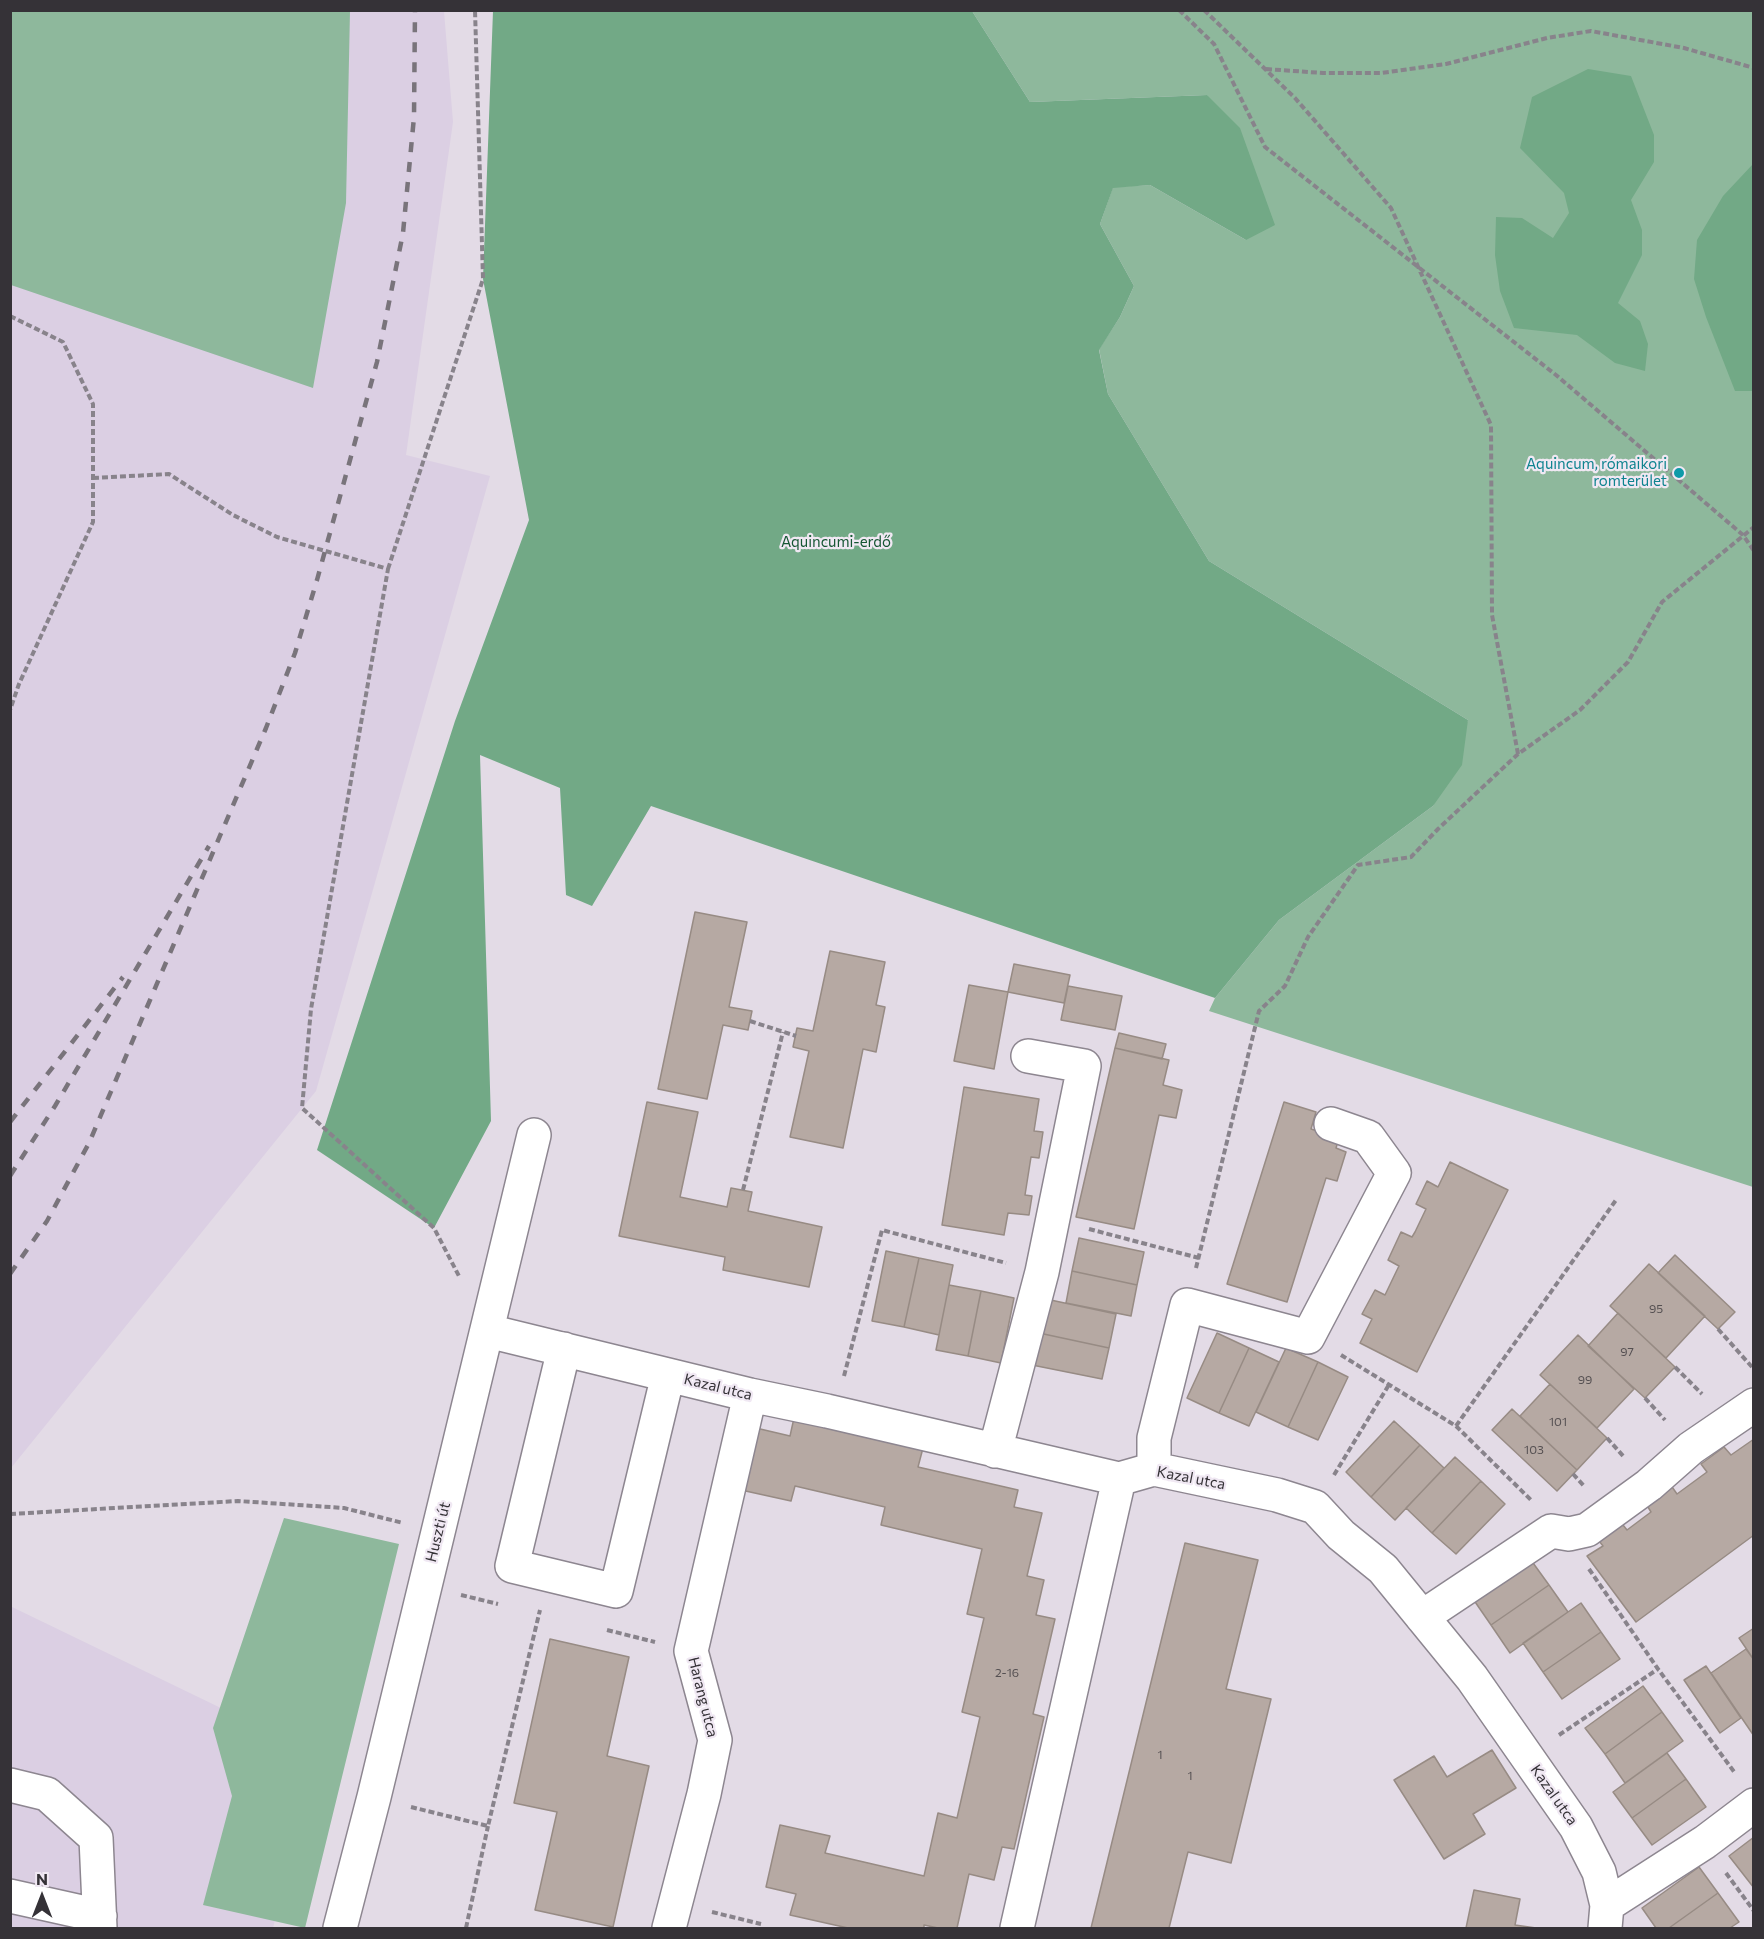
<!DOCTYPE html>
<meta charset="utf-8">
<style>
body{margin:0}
#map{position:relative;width:1764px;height:1939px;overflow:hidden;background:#e3dbe6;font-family:Commissioner,sans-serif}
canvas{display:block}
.frame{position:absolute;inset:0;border:12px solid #353237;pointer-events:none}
.north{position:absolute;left:12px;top:1867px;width:60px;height:60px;-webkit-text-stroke:4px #f0e8f3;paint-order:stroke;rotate:0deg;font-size:16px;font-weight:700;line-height:24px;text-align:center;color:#353237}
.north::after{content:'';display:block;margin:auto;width:21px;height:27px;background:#353237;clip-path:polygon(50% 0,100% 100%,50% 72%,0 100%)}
</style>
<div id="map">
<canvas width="1764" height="1939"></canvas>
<div class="frame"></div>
<div class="north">N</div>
</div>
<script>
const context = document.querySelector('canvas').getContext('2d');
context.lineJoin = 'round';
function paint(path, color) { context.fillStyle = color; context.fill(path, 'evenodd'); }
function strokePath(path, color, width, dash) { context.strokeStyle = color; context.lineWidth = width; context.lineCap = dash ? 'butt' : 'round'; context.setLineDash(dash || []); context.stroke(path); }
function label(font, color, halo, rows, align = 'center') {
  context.font = font + ' Commissioner,sans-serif'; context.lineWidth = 4.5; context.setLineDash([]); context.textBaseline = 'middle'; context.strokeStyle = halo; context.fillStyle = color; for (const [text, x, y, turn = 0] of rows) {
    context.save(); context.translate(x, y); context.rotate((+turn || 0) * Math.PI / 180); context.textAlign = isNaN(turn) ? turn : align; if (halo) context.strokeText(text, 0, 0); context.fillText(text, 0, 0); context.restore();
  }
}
const industrial = new Path2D(`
 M11,11h433l9,111 -47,333 84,21 -174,615 -305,377z
 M10,1606l306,148 -43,174h-262z`);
const green = new Path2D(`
 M10,11h340l-4,192 -33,185 -302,-103z
 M972,11h781v1176l-544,-176 6,-13 64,-78 154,-114 35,-86 -259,-159 -101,-167 -9,-45 21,-32 14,-31 -34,-62 13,-37 37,-2 96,55 -39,-145 -177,7z
 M284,1518l115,26 -94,384 -102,-23 29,-109 -19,-68z`);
const forest = new Path2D(`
 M493,11h479l58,91 177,-7 33,33 35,97 -29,15 -96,-55 -37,3 -13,36 34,62 -14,31 -21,33 9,44 101,167 259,159 -6,45 -29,41 -154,114 -64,78 -564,-192 -59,100 -26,-11 -6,-107 -80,-33 11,366 -57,107 -117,-78 138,-429 74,-201 -46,-241z
 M1588,69l43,7 23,59v27l-23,38 11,30v25l-24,48 22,18 8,23 -3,27 -30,-8 -38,-28 -63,-7 -14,-37 -5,-36 1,-38 26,1 31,20 16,-25 -5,-20 -44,-45 12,-51z
 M1753,164v227h-18l-29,-74 -12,-38 3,-39 26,-44z`);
const building = new Path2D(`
 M695,912l52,10 -18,85 23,4 -4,19 -25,-5 -16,74 -49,-10z
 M830,951l55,11 -9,43 9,2 -9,45 -13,-3 -20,99 -53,-11 19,-86 -16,-4 4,-19 16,3z
 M1014,964l56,11 -6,28 -56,-11z
 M969,985l39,7 -14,77 -40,-8z
 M1068,986l54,10 -7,34 -54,-10z
 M1119,1033l47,11 -4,15 -47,-11z
 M1115,1048l54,12 -6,25 19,5 -6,28 -17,-3 -25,114 -58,-12z
 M964,1087l75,12 -5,32 9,1 -4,26 -8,-1 -6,38 7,1 -3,19 -21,-2 -4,22 -62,-10z
 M647,1102l51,10 -18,85 47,10 4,-19 21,4 -4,19 74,16 -13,60 -86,-17 2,-13 -106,-21z
 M1284,1102l32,10 -5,17 28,9 -3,10 10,4 -9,29 -11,-3 -39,124 -60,-18z
 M1450,1162l58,28 -91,182 -57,-29 12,-24 -10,-5 13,-24 10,5 12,-25 2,-4 -11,-6 13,-28 11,5 3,-5 11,-23 -10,-5 11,-23 11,6z
 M1079,1238l65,14 -7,33 -65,-14z
 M886,1251l33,7 -15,69 -32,-6z
 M1675,1255l60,57 -17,17 -60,-56z
 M919,1258l34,7 -14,70 -35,-8z
 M1649,1264l56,52 -39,42 -56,-52z
 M1072,1271l65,14 -6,31 -65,-13z
 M949,1285l32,6 -13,65 -32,-6z
 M981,1291l33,7 -13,65 -33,-7z
 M1046,1299l70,15 -7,34 -70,-15z
 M1618,1313l57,54 -30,31 -57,-52z
 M1039,1333l70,15 -7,31 -70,-14z
 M1217,1333l32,15 -30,65 -32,-15z
 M1578,1335l56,54 -37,39 -57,-53z
 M1249,1348l30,14 -30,64 -30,-13z
 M1286,1348l32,14 -30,65 -32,-15z
 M1318,1362l30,15 -30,63 -30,-13z
 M1550,1384l57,54 -30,32 -57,-54z
 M1512,1409l65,61 -20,21 -65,-61z
 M794,1418l129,30 -5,19 100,23 -4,17 28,6 -15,63 17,4 -8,35 19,4 -22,95 11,3 -30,132 -12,-2 -8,33 -25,-6 -12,54h-19l-14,-3v3h-76l-58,-13 6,-21 -30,-7 14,-62 50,11 -5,17 99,23 14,-63 19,5 23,-101 -18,-5 22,-94 -17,-4 15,-65 -101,-24 4,-18 -90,-21 -4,15 -50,-11 15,-62 34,8z
 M1394,1421l26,24 -49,52 -25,-25z
 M1754,1439v96l-118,87 -49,-66 16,-10 -7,-9 23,-17 8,10 24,-18 -6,-10 25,-18 7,10 30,-22 -6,-8 23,-17 7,8z
 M1420,1445l24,23 -49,52 -24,-23z
 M1455,1457l26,24 -49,52 -26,-25z
 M1481,1481l24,23 -49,50 -24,-21z
 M1185,1543l73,17 -32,129 45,10 -40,164 -43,-11 -19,76h-78z
 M1528,1556l21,29 -58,40 -20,-29z
 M1549,1585l19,27 -58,41 -19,-28z
 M1581,1603l20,29 -58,40 -20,-29z
 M1754,1628v32l-15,-22z
 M1601,1632l19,27 -58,40 -19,-27z
 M550,1639l79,18 -22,99 42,10 -36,161 -78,-17 22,-98 -43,-9z
 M1746,1649l8,11v76l-43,-63z
 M1706,1666l35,52 -21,15 -36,-53z
 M1643,1686l19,26 -57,42 -20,-26z
 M1662,1712l21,29 -58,42 -20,-29z
 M1492,1750l24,38 -43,26 12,20 -41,25 -50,-79 40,-24 13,21z
 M1667,1753l19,26 -54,39 -19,-26z
 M1686,1779l20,28 -54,38 -20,-27z
 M1754,1837v51l-25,-32z
 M1699,1867l19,26 -49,35h-13l-14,-20z
 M1474,1890l46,9 -5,26 21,3h-70z
 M1718,1893l21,29 -9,6h-61z`);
const path = new Path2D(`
 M1179,10l35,34 51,103 291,228 187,160 11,16
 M1204,10l91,88 96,110 100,217 1,190 26,139
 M1266,69l57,4h58l65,-9 101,-26 44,-7 93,17 70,20
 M10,316l53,26 30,62v118l-74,162 -9,26
 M93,478l76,-4 64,41 44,22 111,32 -77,440 -9,99 132,120 26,50
 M388,569l95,-290 -8,-269
 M750,1021l46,15
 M743,1190l40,-158
 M1089,1229l110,29
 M1196,1268l63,-257 26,-25 23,-49 50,-72 53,-8 27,-28 80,-75 62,-44 48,-48 34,-60 92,-75
 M1718,1329l34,38
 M1341,1355l115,71 76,75
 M1675,1367l27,27
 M844,1376l38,-146 124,33
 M1645,1398l20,22
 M1456,1426l160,-226
 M1607,1438l17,19
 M1573,1474l12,13
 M1334,1475l56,-92
 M10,1514l228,-13 106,7 59,15
 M1589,1569l69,100 77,104
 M461,1595l37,9
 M607,1630l48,12
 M1559,1735l99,-66
 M411,1807l77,19 52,-216
 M1726,1873l28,38
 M712,1912l49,12
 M466,1928l22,-102`);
const minor = new Path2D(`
 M488,1331l262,64 77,16 292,68 35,-10 123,26 38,12 26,28 42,34 89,109 104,149 23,45 8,33 -2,23
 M564,1349l-52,217 104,25 52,-216
 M995,1451l47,-179 42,-206 -56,-10
 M1154,1469v-31l33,-133 121,32 86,-164 -26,-36 -37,-13
 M1422,1617l129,-86 18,3 18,-4 62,-45 42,-37 63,-43
 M10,1785l37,9 49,44 4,90
 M10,1896l90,20
 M1607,1905l98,-63 49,-37
 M340,1928l34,-131 160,-662
 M669,1928l35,-134 11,-54 -24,-89 59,-256
 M1017,1928l102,-449`);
const rail = new Path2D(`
 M10,1122l113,-145
 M10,1176l45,-70 154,-260
 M10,1274l37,-53 42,-78 177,-415 29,-75 22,-73 60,-218 26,-129 11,-116 1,-107`);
const markers = [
 [1679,473,6,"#0f9aa8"]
];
const numberNames = [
 ["95",1656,1309],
 ["97",1627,1352],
 ["99",1585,1380],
 ["101",1558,1422],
 ["103",1534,1450],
 ["2-16",1007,1673],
 ["1",1160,1755],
 ["1",1190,1776]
];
const cultureNames = [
 ["Aquincum, rómaikori",1667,464],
 ["romterület",1667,481]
];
const parkNames = [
 ["Aquincumi-erdő",836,542]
];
const streetNames = [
 ["Kazal utca",718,1387,14],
 ["Kazal utca",1191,1478,11],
 ["Huszti út",438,1532,-76],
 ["Harang utca",703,1697,76],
 ["Kazal utca",1554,1795,55]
];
paint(industrial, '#dbcfe3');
paint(green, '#8eb89c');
paint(forest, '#72a986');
paint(building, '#b6a9a3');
strokePath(building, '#978b84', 1.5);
strokePath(minor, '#8d8690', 36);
strokePath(path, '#88838b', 4, [6, 3]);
strokePath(minor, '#fff', 33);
strokePath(rail, '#79747b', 4.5, [10, 10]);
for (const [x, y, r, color] of markers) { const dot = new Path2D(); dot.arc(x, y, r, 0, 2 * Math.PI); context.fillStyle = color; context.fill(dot); strokePath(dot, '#f0e8f3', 2); }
label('12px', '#555052', null, numberNames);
label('15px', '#0d838f', '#f0e8f3', cultureNames, 'right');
label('15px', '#155633', '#f0e8f3', parkNames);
label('15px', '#353237', '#f0e8f3', streetNames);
</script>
